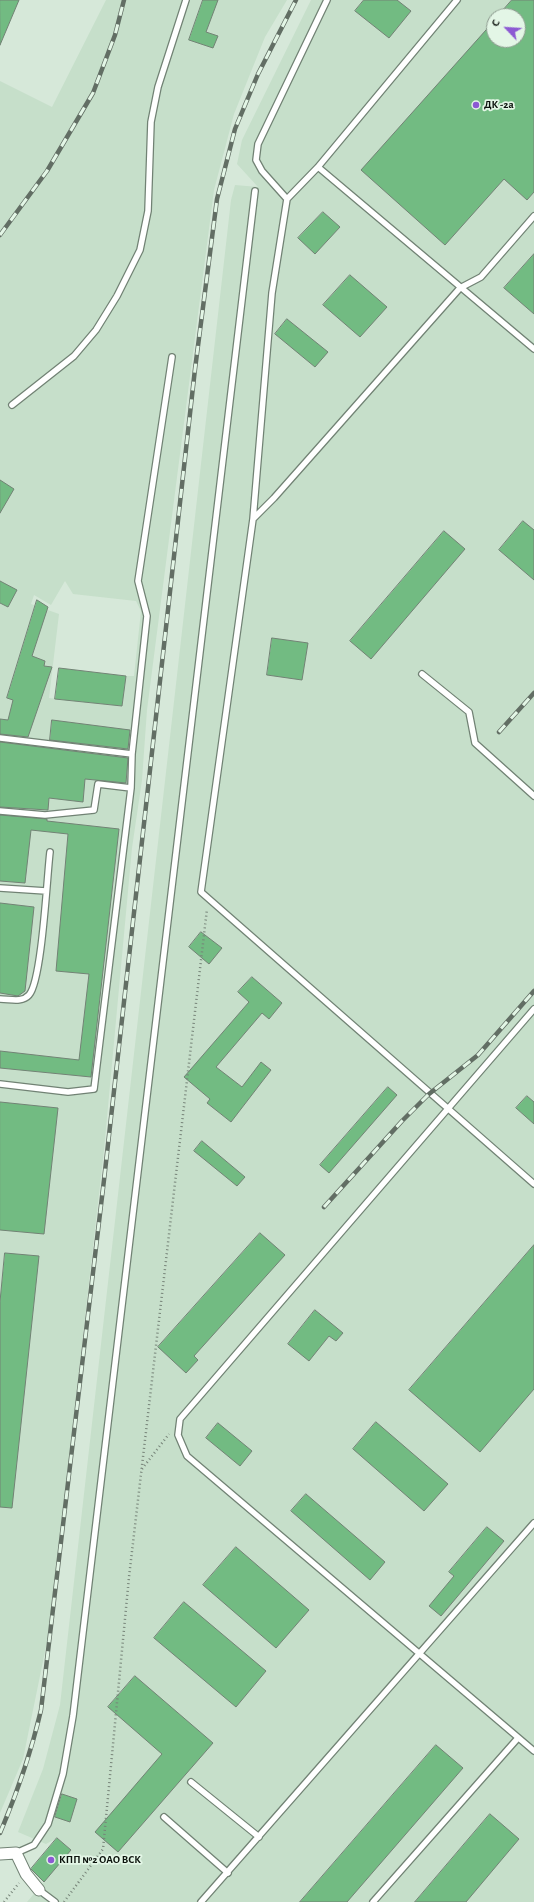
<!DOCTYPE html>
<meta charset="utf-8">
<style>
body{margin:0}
#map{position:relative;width:534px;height:1902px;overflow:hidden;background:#d6e8d9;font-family:"Alegreya Sans",sans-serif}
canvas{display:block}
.north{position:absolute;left:486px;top:8px;width:40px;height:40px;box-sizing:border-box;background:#e3f6e6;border:1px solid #8d9b8f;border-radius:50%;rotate:295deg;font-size:11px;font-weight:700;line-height:16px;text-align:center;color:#0c130d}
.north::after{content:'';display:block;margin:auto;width:14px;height:18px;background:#8c5ad3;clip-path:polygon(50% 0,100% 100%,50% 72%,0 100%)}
</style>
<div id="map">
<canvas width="534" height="1902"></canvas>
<div class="north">С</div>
</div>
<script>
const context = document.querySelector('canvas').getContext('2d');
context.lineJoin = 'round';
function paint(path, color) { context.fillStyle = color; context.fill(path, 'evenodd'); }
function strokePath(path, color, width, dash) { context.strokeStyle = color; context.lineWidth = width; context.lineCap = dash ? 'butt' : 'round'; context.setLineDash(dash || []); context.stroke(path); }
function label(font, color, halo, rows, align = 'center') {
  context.font = font + ' "Alegreya Sans",sans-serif'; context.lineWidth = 3.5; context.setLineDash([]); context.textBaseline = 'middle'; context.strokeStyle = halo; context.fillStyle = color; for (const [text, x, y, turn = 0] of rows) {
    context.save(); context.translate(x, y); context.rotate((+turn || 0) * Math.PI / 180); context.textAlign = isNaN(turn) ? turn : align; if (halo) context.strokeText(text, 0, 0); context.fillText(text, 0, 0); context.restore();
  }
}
const built = new Path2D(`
 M106,0h181l-22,37 -31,77 -20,76 -67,520 -5,70 -10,68 -28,302 -54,477 -27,132 -23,54v-1732l52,26zM65,581l8,13 63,7 5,10 -7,65h-8l-4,30 -73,-8 10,-84 -28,-10 3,-9 17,10z
 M311,0h223v1902h-507l44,-52 -14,-12 -11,6 -28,-12 25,-63 17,-64 171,-1505 4,-15 23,2 -21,-23 5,-24zM494,16h24v24h-24z`);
const building = new Path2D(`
 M0,0h19l-19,45z
 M203,0h15l-12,32 12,4 -5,12 -24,-8z
 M364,0h33l14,11 -22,27 -34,-27z
 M512,0h22v192l-7,8 -23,-21 -59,66 -84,-75 133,-149v19h24v-24h-20z
 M323,212l17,15 -25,27 -17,-16z
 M534,254v60l-30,-26z
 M350,275l37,32 -27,30 -37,-32z
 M287,319l41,33 -13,15 -40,-33z
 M0,480l14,9 -14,24z
 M523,521l11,9v50l-35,-30z
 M444,531l21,18 -94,110 -21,-18z
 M0,581l17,9 -9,17 -8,-4z
 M37,600l11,7 -16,49 13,5 -1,5 8,1 -24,70 -28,-3v-15l8,1 5,-20 -6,-2z
 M272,638l36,5 -6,37 -35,-5z
 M59,668l67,8 -4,30 -67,-7z
 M52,720l78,10 -2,19 -78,-9z
 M0,742l128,16 -2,25 -41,-4 -2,23 -34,-4 -1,12 -48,-3z
 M0,815l47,4v2l72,8 -28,248 -91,-9v-17l79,9 10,-86 -33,-3 12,-137 -37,-4 -6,53 -25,-2z
 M0,903l34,4 -9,84 -7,5 -18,-3z
 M201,932l21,16 -13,16 -20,-17z
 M252,977l30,26 -13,16 -7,-6 -46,54 26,20 19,-25 10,8 -40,52 -24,-19 3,-4 -26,-22 65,-75 -11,-10z
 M388,1087l9,8 -68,78 -9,-8z
 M527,1096l7,6v22l-18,-16z
 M0,1102l58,6 -14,126 -44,-4z
 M202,1141l43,36 -8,9 -43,-35z
 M260,1233l25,22 -91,101 4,4 -12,13 -28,-26z
 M534,1245v144l-54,63 -71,-62z
 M5,1253l34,3 -27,252 -12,-1v-205z
 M315,1310l28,23 -7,8 -7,-5 -20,25 -21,-17z
 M376,1422l72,62 -24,27 -71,-62z
 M218,1423l34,28 -12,15 -34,-28z
 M306,1494l79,68 -15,18 -79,-69z
 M487,1527l17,14 -63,75 -12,-10 25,-30 -5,-4z
 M236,1547l73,63 -33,38 -73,-63z
 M184,1602l82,69 -30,36 -82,-69z
 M135,1676l78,67 -95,109 -23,-20 67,-78 -54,-47z
 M436,1745l27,23 -116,134h-47z
 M62,1794l15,5 -7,23 -15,-5z
 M490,1814l29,25 -53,63h-51z
 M57,1838l14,12 -27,32 -13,-13z`);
const path = new Path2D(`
 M142,1469l27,-35
 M4,1902l15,-19
 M64,1902l39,-53 26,-272 78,-668`);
const lane = new Path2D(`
 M318,167l216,182
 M287,199l31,-32 139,-167
 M534,216l-53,61 -21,11 -186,210 -21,21 -52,373 333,292
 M12,405l62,-49 22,-26 21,-34 23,-46 8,-39 3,-89 7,-35 28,-87
 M253,519l19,-226 15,-94 -25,-28 -6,-11 2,-16 69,-144
 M422,674l47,38 6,31 59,53
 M0,738l132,16
 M0,811l45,4 49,-5 4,-26 33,4
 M0,888l46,3
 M0,999c10,0 22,4 29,-4 13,-14 18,-119 21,-143
 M534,1009l-354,410 -2,16 9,21 347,295
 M0,1084l68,8 26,-3 37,-301 1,-34 15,-138 -9,-35 34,-224
 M191,1782l68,55
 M164,1817l64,56
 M16,1853l18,-8 14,-21 15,-50 10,-58 182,-1525
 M39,1890l16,12
 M201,1902l333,-379
 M373,1902l145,-164`);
const street = new Path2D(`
 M0,1854l16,-1 10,21 13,16`);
const rail = new Path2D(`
 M0,235l47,-64 46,-78 22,-58 9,-35
 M499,732l35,-39
 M324,1207l78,-86 27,-27 49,-39 56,-64
 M0,1833c17,-40 31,-80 41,-123l63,-530 91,-811 22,-170 18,-70 23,-55 38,-74`);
const markers = [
 [476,105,4,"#8c5ad3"],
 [51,1860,4,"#8c5ad3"]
];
const poiNames = [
 ["ДК -2а",484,105],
 ["КПП №2 ОАО ВСК",59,1860]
];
paint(built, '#c6dfca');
paint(building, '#72bb82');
strokePath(building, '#728375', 1);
strokePath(lane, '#718274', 8);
strokePath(street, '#718274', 13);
strokePath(path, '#778479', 2.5, [1, 3]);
strokePath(lane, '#fff', 5.5);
strokePath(street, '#fff', 11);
strokePath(rail, '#626e64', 4.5);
strokePath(rail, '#e3f6e6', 3, [9]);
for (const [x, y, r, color] of markers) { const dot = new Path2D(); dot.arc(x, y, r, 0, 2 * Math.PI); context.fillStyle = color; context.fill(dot); strokePath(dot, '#e3f6e6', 1.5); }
label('bold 11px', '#0c130d', '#e3f6e6', poiNames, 'left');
</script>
